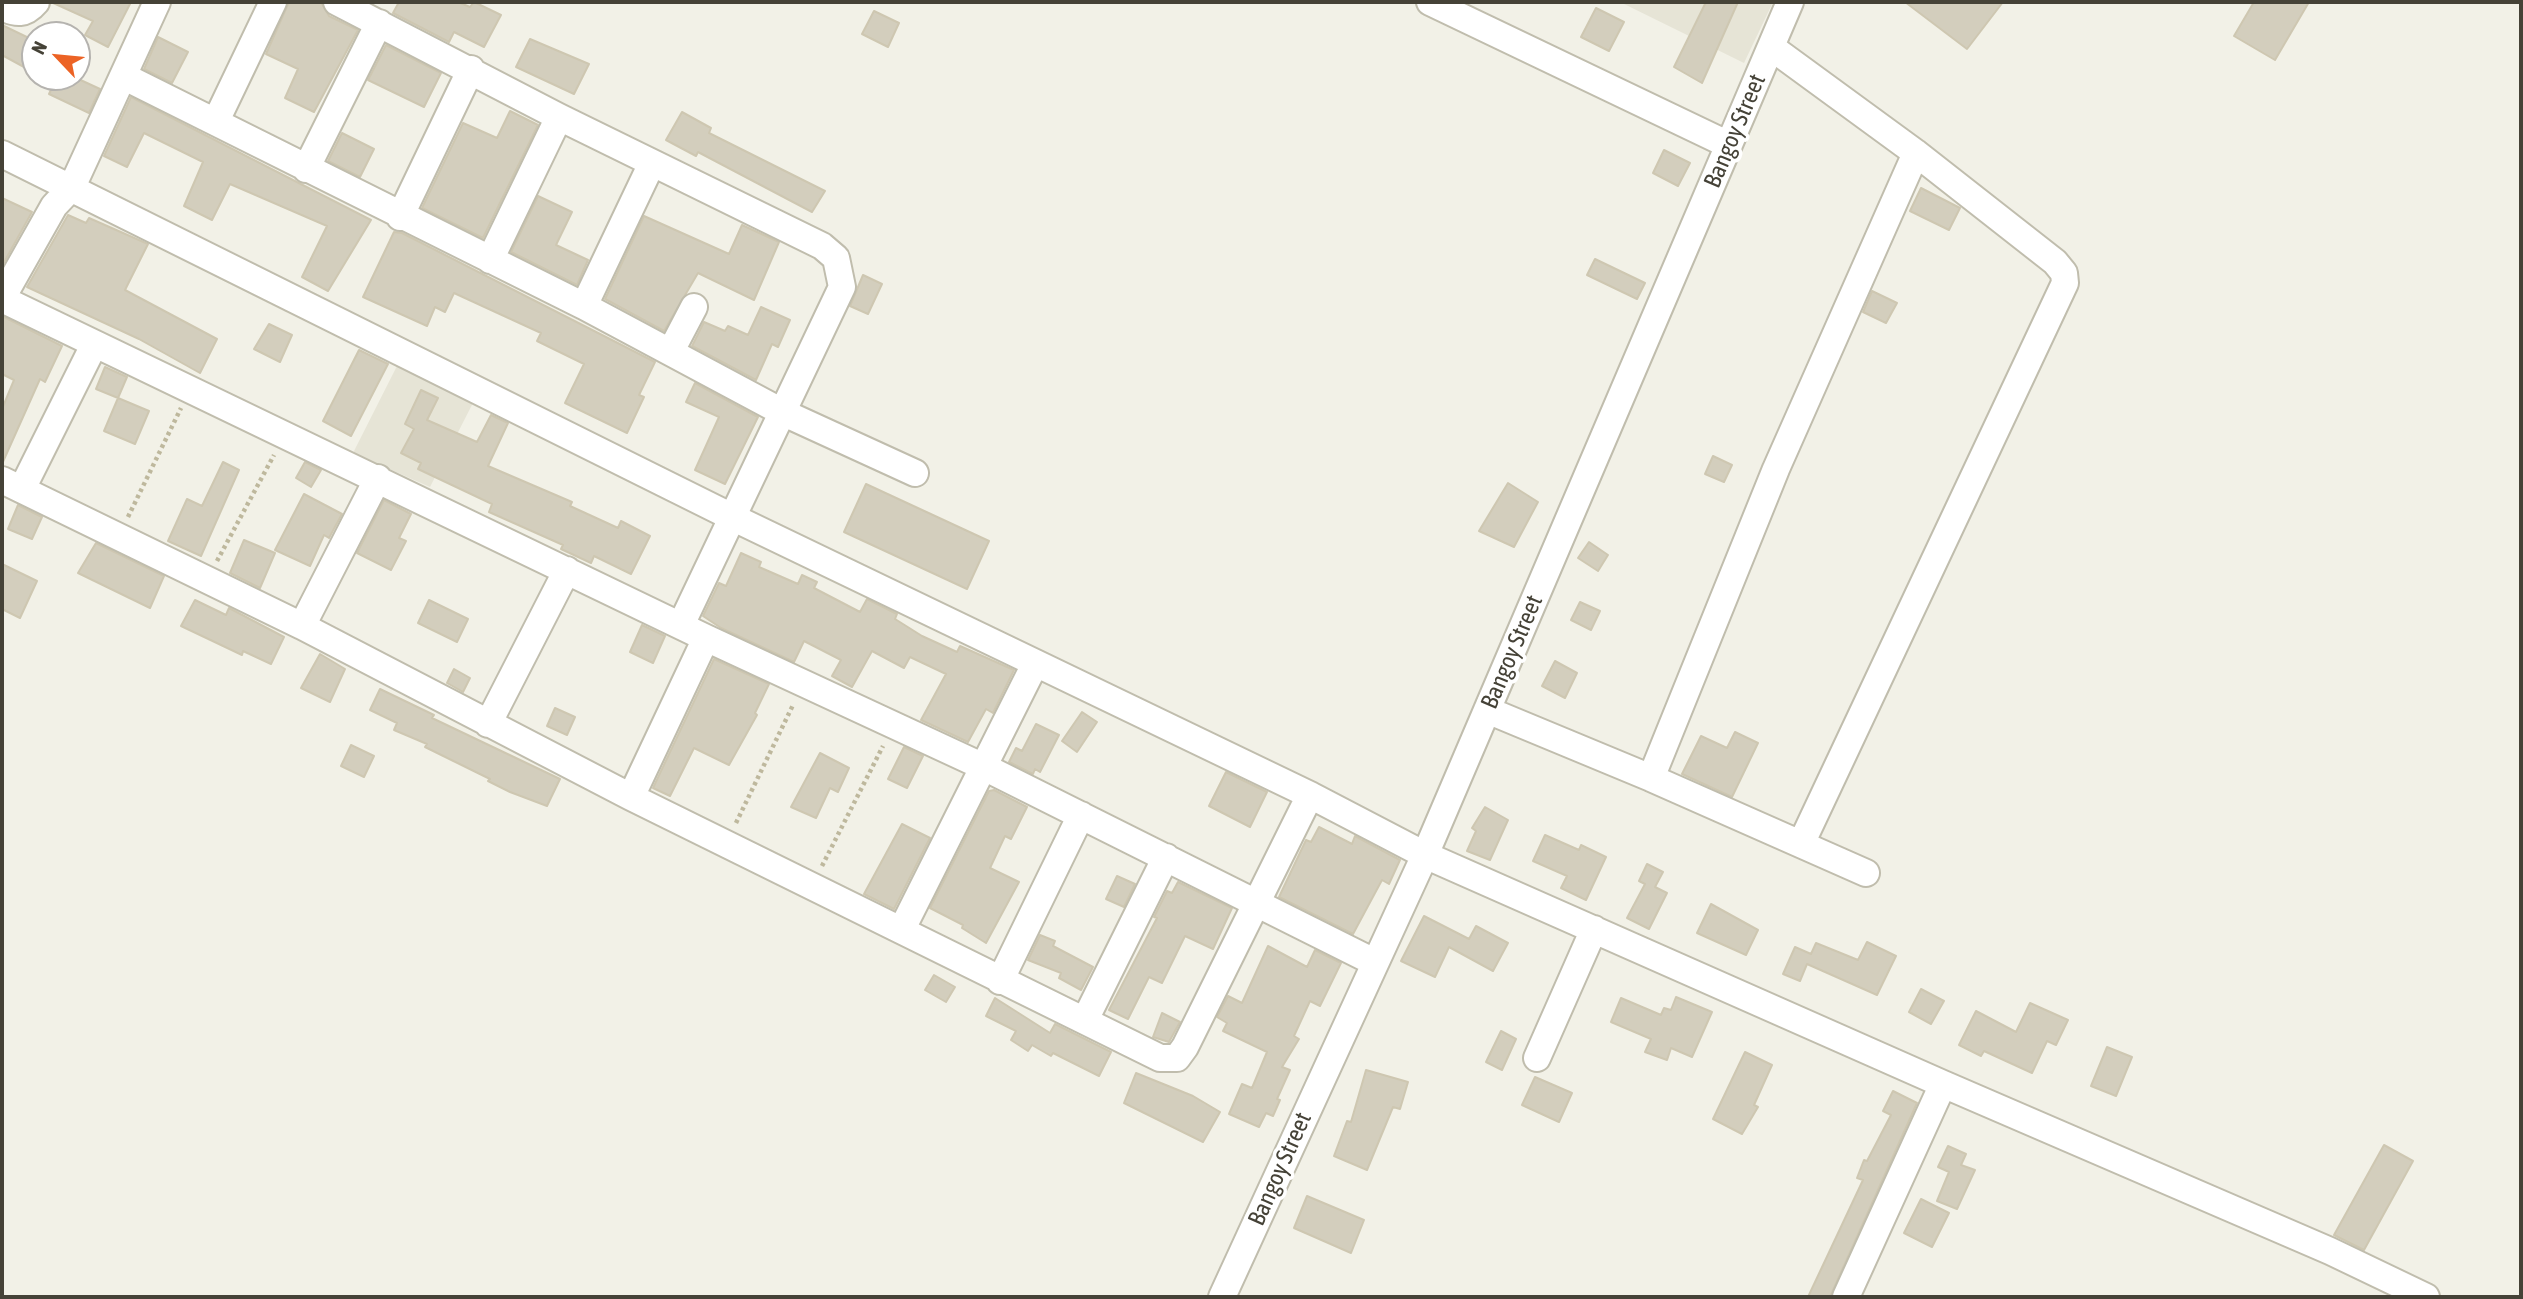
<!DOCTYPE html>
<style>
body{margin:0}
#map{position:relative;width:2523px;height:1299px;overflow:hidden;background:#f2f1e7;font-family:"Asap Condensed",sans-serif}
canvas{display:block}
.frame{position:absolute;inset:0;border:4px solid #454237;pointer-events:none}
.north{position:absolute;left:21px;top:21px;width:70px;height:70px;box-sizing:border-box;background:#fff;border:2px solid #b5b3af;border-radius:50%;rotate:296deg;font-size:19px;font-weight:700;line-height:28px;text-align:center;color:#454237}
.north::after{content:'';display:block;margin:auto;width:24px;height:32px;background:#ec6325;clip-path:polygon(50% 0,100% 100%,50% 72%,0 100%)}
</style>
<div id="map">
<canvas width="2523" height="1299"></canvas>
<div class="frame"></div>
<div class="north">N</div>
</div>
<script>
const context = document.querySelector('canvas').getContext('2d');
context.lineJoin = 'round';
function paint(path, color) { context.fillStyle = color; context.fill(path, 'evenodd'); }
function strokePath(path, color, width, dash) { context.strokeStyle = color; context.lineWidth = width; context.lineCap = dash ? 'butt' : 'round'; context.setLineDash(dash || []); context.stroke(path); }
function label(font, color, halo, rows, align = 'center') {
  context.font = font + ' "Asap Condensed",sans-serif'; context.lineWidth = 7; context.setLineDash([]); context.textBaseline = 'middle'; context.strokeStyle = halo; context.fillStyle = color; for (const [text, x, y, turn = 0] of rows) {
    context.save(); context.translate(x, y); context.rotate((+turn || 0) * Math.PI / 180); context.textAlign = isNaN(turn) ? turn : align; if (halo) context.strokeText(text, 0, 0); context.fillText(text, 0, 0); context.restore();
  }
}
const residential = new Path2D(`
 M1620,2h153l-29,61z
 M399,362l76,37 -45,88 -77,-34z`);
const building = new Path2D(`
 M51,2h80l-23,45 -23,-12 8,-14z
 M289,2h32l8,14 29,14 -44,82 -29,-14 13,-29 -32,-15z
 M399,2h59l12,5 4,-5 27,13 -17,32 -30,-15 -5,10 -56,-29z
 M1706,2h32l-36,81 -28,-16z
 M1905,2h98l-36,47z
 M2254,2h55l-34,58 -41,-24z
 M1596,8l28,14 -15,29 -28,-14z
 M874,11l25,12 -11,24 -26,-13z
 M2,25l33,16v32l-33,-18z
 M158,37l30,15 -16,31 -28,-14z
 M530,39l59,25 -15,30 -58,-27z
 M386,45l55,28 -17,34 -56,-27z
 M57,77h17l26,12 -11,24 -40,-19z
 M131,97l240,123 -43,71 -26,-14 25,-51 -97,-42 -18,36 -28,-14 19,-44 -59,-29 -17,34 -23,-11z
 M510,111l28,14 -55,113 -61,-30 41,-85 34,15z
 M682,112l29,16 -2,5 116,58 -13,21 -114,-60 -2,4 -30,-16z
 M342,133l32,16 -14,28 -32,-16z
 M1664,150l26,13 -12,23 -25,-13z
 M1921,188l39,20 -11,22 -39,-19z
 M538,196l34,16 -16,33 32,15 -11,25 -66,-33z
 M2,198l30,14 -30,54z
 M68,215l18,8 3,-5 59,26 -23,46 92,49 -17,34 -61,-34 -112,-52z
 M644,216l85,38 13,-29 37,17 -25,58 -56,-27 -34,58 -59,-32z
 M394,232l8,1 253,129 -16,33 5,2 -17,36 -62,-30 19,-39 -47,-23 4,-8 -87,-40 -9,19 -10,-5 -8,19 -64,-29z
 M1595,259l50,24 -8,16 -50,-24z
 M863,275l19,9 -14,30 -18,-8z
 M1872,291l25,12 -11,20 -23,-11z
 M761,307l29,13 -12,27 -6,-3 -16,36 -64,-34 12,-24 21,9 3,-5 20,9z
 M2,316l60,30 -17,36 -5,-3 -38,85v-55l12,-29 -12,-6z
 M269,324l23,11 -12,27 -26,-13z
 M359,350l29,14 -37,72 -28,-15z
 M105,367l22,10 -9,21 -22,-9z
 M695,383l63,34 -33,67 -30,-14 24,-53 -33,-15z
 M421,390l17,8 -11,22 50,22 14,-27 17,8 -20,43 84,36 -2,4 48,22 3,-7 29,15 -19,38 -37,-18 -3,7 -30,-14 2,-4 -74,-33 3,-8 -74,-35 3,-6 -20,-10 13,-24 -9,-5z
 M118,398l31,13 -14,33 -31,-13z
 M1713,456l19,9 -8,17 -19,-8z
 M223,462l16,8 -38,86 -33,-15 19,-42 15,7z
 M305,462l16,8 -10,17 -15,-9z
 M1508,483l30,19 -24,45 -35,-16z
 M866,484l123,57 -22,48 -123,-57z
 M304,494l38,20 -13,24 -5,-3 -14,31 -35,-16z
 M384,500l27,14 -12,24 7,3 -15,29 -34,-17z
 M18,505l24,12 -10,22 -24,-10z
 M244,540l31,13 -15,35 -30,-15z
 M1589,542l19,13 -10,16 -20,-13z
 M96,543l68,33 -14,32 -72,-35z
 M741,553l20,9 -2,5 39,17 4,-9 15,7 -3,6 46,24 7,-13 30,15 -2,5 27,17 35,16 3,-6 54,24 -21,43 -7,-4 -18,33 -47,-22 25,-46 -36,-17 -6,11 -32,-17 -20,36 -20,-11 9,-16 -37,-19 -10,21 -73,-34 -18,-12 16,-33 7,3z
 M2,564l35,17 -17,37 -18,-9z
 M195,600l31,15 3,-7 55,29 -13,27 -28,-13 -1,4 -61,-29z
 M429,600l39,19 -11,23 -39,-19z
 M1580,602l20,9 -9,19 -20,-10z
 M642,625l23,11 -12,27 -23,-11z
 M320,654l25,15 -15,33 -29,-14z
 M714,659l55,25 -14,29 2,2 -28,50 -35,-17 -24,48 -17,-8z
 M1555,661l22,12 -12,25 -23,-12z
 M454,669l16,9 -7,14 -16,-9z
 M380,689l54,26 -2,3 128,61 -13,27 -37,-14 -22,-11 2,-2 -65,-32 2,-3 -33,-14 3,-7 -27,-13z
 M555,708l20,9 -8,18 -20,-9z
 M1082,712l15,10 -20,30 -15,-11z
 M1036,724l23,11 -19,37 -5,-3 -2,5 -24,-12 7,-14 6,3z
 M1735,732l23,11 -26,54 -50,-23 19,-38 26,12z
 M351,745l23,11 -10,21 -23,-11z
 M904,747l19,9 -16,32 -19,-9z
 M820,753l29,15 -11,24 -8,-4 -14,30 -25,-11z
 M1226,772l41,20 -17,35 -41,-21z
 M994,790l33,17 -16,32 -6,-3 -15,32 29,14 -33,61 -24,-15 1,-3 -33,-17 59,-117z
 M1485,807l23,13 -18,40 -23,-9 9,-20 -4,-3z
 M902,824l28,14 -36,71 -30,-15z
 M1319,827l33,17 3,-8 45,24 -11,24 -7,-4 -29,54 -74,-37 27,-57 5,2z
 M1545,835l34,15 2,-5 25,12 -20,43 -25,-12 6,-12 -34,-15z
 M1647,864l16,8 -8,15 12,6 -18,36 -22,-11 18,-34 -6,-3z
 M1117,876l18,8 -11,23 -18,-8z
 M1178,882l54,26 -19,41 -28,-13 -23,47 -13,-6 -21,42 -19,-9 48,-92 -3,-1 13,-26 5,2z
 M1711,904l47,26 -12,25 -49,-22z
 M1424,916l45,23 7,-13 32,17 -15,28 -44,-24 -14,30 -34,-16z
 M1040,935l15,6 -2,5 40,21 -12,23 -22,-12 2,-5 -33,-13z
 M1867,942l29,14 -19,39 -70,-31 -7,17 -17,-7 12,-27 16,7 5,-11 42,17z
 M1268,946l39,21 8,-17 26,13 -21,43 -10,-5 -16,35 5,3 -17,28 8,3 -13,29 3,1 -7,16 -7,-3 -7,14 -30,-13 13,-30 10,4 15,-36 -44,-21 4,-8 -10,-6 11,-21 14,7z
 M934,975l21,12 -9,15 -21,-12z
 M1921,989l23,12 -13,23 -22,-12z
 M1676,997l36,15 -20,45 -21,-9 -4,12 -22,-8 6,-13 -40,-17 10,-24 40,17 3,-7 7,2z
 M995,998l55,35 5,-9 56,28 -12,24 -46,-23 -2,3 -19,-11 -4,6 -17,-11 5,-9 -30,-15z
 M2030,1003l38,17 -12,25 -9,-4 -15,32 -48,-22 -3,5 -22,-11 17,-34 40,21z
 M1162,1013l18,9 -11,20 -16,-5z
 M1501,1031l15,8 -14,31 -16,-8z
 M2107,1047l25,10 -16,39 -25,-10z
 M1745,1052l27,13 -18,40 4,2 -16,27 -29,-15z
 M1366,1070l42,12 -8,27 -7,-2 -26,63 -33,-14 13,-35 4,1z
 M1136,1073l57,23 27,16 -17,30 -79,-39z
 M1535,1077l37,16 -13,29 -37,-17z
 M1893,1091l24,12 -87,194h-22l55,-117 -6,-2 7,-18 3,1 24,-46 -8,-4z
 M2384,1145l29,16 -49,89 -30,-15z
 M1948,1146l18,8 -5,11 14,5 -18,39 -20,-8 12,-29 -11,-5z
 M1307,1196l57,24 -13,33 -57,-25z
 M1921,1199l28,14 -17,34 -28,-14z`);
const path = new Path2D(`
 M128,517l53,-109
 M217,561l57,-106
 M736,823l57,-118
 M822,866l61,-120`);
const minor = new Path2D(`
 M337,2l222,115 263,129 14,12 6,29 -161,338
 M1430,2l299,143
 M2,7c14,7 23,8 34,-5
 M1771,47l145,106 139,109 9,11 1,10 -264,561
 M123,76l461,230 200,107 131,60
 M216,121l57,-119
 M2,154l732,364 576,277 115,60 518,229 387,167 96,46
 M306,169l73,-146
 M400,217l71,-148
 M490,260l69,-143
 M2,298l52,-92 18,-19 85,-185
 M2,299l704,339 278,129 390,195
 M584,306l68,-143
 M671,351l23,-44
 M2,480l300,146 329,171 529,261h17l8,-11 125,-252
 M22,489l72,-144
 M302,626l76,-148
 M1487,710l164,68 215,95
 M488,724l79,-154
 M1651,778l125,-309 140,-316
 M631,797l75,-159
 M902,929l133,-265
 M1000,981l81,-166
 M1085,1020l81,-163
 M1537,1058l57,-129
 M1222,1297l203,-442 365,-853
 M1846,1297l97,-213`);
const streetNames = [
 ["Bangoy Street",1735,131,-67],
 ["Bangoy Street",1512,652,-67],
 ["Bangoy Street",1280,1169,-66]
];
paint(residential, '#e6e4d6');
paint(building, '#d3cebd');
strokePath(building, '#cec7b1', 2);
strokePath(minor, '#c0bdad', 30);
strokePath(path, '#beb89d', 4.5, [3.5, 3.5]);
strokePath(minor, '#fff', 26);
label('24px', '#454237', '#fff', streetNames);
</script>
